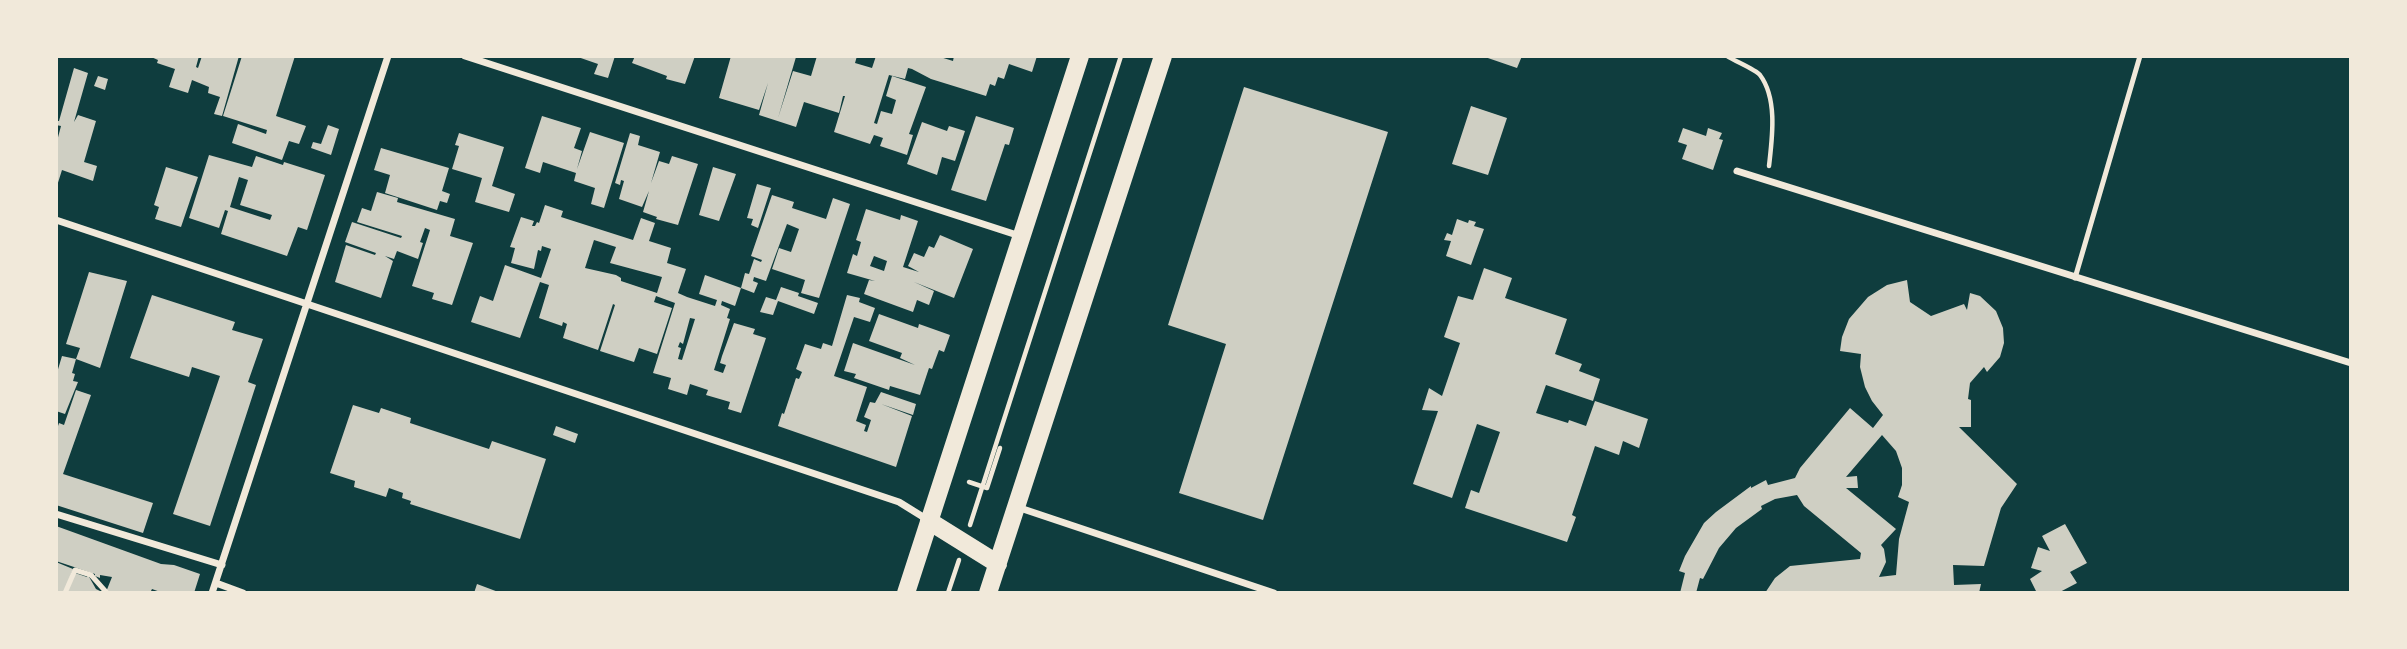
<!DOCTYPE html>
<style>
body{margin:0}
#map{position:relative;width:2407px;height:649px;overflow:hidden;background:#0f3d3e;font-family:"Fira Sans",sans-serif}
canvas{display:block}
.frame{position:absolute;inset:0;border:58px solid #f1e9da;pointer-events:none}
</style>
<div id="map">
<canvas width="2407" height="649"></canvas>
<div class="frame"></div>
</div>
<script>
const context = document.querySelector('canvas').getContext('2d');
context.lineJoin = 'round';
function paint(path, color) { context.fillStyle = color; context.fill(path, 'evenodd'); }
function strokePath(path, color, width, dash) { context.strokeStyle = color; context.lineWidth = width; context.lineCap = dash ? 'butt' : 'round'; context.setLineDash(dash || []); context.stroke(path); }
const building = new Path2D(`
 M149,56h50l-3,11 2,1 4,-12h37l-17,60 -8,-2 6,-17 -12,-4 1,-6 -17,-7 -4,13 -19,-6 6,-18 -18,-6 1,-3z
 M242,56h53l-19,60 30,10 -7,18 -10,-3 -7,19 -50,-17 6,-19 28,10 1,-4 -44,-14z
 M575,56h40l-7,22 -14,-4 4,-10z
 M635,56h60l-10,28 -19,-5 1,-3 -35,-13z
 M731,56l65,1 -18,61 15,-47 18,5 6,-20h40l-2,7 17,5 4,-12h61l16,5 1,-5h83l-5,16 -23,-8 -5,15 -6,-2 -3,9 -5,-2 -4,12 -55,-17 -19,-10 -4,-1 -3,11 -16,-4 -15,48 3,1 4,-13 11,3 4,-14 -10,-4 6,-20 34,11 -17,47 4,1 -6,20 -27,-9 3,-8 -9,-3 -4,9 -36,-12 11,-36h-2l-4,17 -35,-11 -8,25 -37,-12 9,-32 -9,27 -40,-12z
 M1482,56h40l-5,12z
 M74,68l14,5 -14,49 4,-7 18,6 -12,41 13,4 -4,15 -31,-11 -6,19v-44l5,-19 -5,-1v-4h3z
 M98,76l10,3 -3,11 -11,-4z
 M1244,87l144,45 -125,388 -84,-27 47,-149 -58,-19z
 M1471,106l36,12 -19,57 -36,-11z
 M542,116l39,12 -7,20 8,3 -5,18 13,-37 34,11 -20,65 -13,-4 4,-16 -21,-7 2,-8 -33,-11 -3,11 -15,-5z
 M976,116l38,12 -5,17 -4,-1 -19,57 -35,-11z
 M922,122l25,9 2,-5 16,5 -10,30 -13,-4 -5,18 -30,-11z
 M328,125l11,4 -8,26 -20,-7 2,-6 8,2z
 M1683,128l23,8 2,-8 14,5 -3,6 4,1 -10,30 -31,-11 5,-14 -9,-3z
 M459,133l45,14 -12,39 23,8 -6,18 -34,-10 7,-24 -30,-9 7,-23 -4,-1z
 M630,133l10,3 -2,9 22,7 -9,31 8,-22 10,3 3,-8 26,8 -20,61 -22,-6 1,-2 -14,-5 6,-21 -7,16 -23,-8 5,-18 -3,-1 -1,5 -5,-2z
 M381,148l68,20 -7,23 8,3 -3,9 -7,-2 -3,9 -52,-17 5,-18 -16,-5z
 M209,155l43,12 4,-11 27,9 1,-3 41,13 -18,55 -9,-3 -11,29 -66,-22 7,-23 -3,-1 -6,18 -30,-10zM239,177l9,3 -8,25 32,10 -2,5 -40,-13z
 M166,167l32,10 -17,50 -26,-8 4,-12 -5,-2z
 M713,167l23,7 -17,47 -20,-6z
 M757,184l14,4 -13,40 -7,-3 2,-6 -6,-1z
 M377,192l21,6 -1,4 58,17 -5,17 23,7 -21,62 -20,-6 2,-6 -22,-7 18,-56 -5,-2 -5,14 3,1 -5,16 -21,-8 -3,8 -9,-3 8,5 -12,37 -46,-16 11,-37 29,10 1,-2 -31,-11 7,-20 49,16 1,-2 -45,-14 5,-14 9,3z
 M772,195l22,7 -2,6 34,11 7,-21 17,6 -31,94 -18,-5 4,-13 -33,-11 7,-21 12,4 8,-23 -12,-5 -21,57 -12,-4 -1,4 5,2 -4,10 -13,-5 4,-15 4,1 5,-15 7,3 1,-2 -11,-4z
 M545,205l18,6 -2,6 72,23 8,-22 14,5 -6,18 22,7 -4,15 19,6 -8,24 9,4 28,9 2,-6 -18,-6 6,-19 36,13 -6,18 -13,-5 -1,4 9,4 -3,9 3,1 -16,51 9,3 3,-8 -6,-2 2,-7 12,-33 21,6 -2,5 13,4 -25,75 -13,-4 2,-7 -24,-7 2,-5 -18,-6 -3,11 -19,-6 3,-11 -18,-5 22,-70 -19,-7 -2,6 18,6 -15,46 -18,-6 -5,14 -34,-11 15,-46 -2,-1 -15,46 -35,-12 4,-14 -4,-2 -1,4 -23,-8 10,-33 -9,-3 -20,56 -49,-16 9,-26 13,5 12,-36 36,13 10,-29 -9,-3 -1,5 -3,-1 -4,19 -23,-6 4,-15 -5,-1 11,-30 13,4 -2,5h3l2,-4 2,1zM594,240l22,7 -6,16 52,14 -5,16 -36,-12v-3l-5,-3 -31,-7zM690,318l5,1 -13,41 -4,-1 3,-11 -3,-1 2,-5 3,2z
 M866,209l34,11 1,-5 17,6 -15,46 16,5 -11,-6 6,-13 10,4 5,-11 5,2 6,-13 33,14 -19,49 -40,-16 20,9 -5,14 -12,-5 -4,12 -49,-18 5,-14 6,1 -28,-8 6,-19 4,2 4,-14 -5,-2zM874,256l13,5 -3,10 -14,-5z
 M1457,219l11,4 1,-3 7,2 -2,4 10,3 -13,36 -25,-9 5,-15 -7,-1 3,-7 5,2z
 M1484,268l28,10 -7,20 62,21 -12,35 27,10 -3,7 21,8 -7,22 -47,-16 -10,28 32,10 1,-3 17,6 9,-25 53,18 -9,29 -16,-7 -4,14 -24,-9 -23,69 4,2 -9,25 -102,-34 6,-18 8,3 21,-61 -23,-8 -25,74 -39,-14 25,-73 -16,-1 7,-22 13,8 18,-53 -16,-6 14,-41 15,4z
 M89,272l38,9 -27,87 -24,-9 -4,14 3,1 -2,7 5,1 -13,32 -9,-3v-35l6,-20 14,3 4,-11 -14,-4z
 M1907,280l3,22 21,14 33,-12 3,6 3,-17 10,3 16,15 7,17 1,15 -4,14 -13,15 -3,-5 -14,16 -2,16 3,1v27h-12l58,57 -16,24 -17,58 -31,-1 1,20 27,-1 -2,9h-214l10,-15 15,-12 70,-7 1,-6 -57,-47 -7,-11 -22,4 -14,7 1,3 -26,19 -17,20 -16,31 -3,-1 -4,15h-16l5,-20 -6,-2 6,-15 19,-33 12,-11 35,-26v2l15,-8 2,5 27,-7 5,-10 50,-60 23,20 10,-13 -11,-14 -7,-14 -5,-20 1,-13 -21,-3 2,-14 7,-18 19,-22 19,-12zM1882,435l14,16 6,17v17l-4,12 11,5 -10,37 -3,36 -17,2 7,-15 -2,-13 -3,-4 15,-16 -50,-41h12l-1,-12 -11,1z
 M781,287l18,6 -1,3 20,7 -4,11 -36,-13 -5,14 -13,-3 6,-15 10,3z
 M152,295l83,27 -3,8 31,9 -15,43 8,3 -46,141 -37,-12 47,-138 -28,-9 -3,10 -59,-19z
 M847,295l13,3 -1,4 16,6 -5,14 -16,-5 -20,59 33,11 -11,34 10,4 -2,6 3,1 4,-12 -7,-3 6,-15 5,1 6,-11 35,12 -3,11 -32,-11 31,12 -16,51 -118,-41 4,-13 2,1 12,-36 3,1 3,-7 -6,-3 9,-25 16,5 2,-6 9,3z
 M879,314l39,14 1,-4 31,11 -6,17 -5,-2 -7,19 -3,-1 -9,27 -30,-9 -1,4 -35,-12 2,-4 -12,-3 9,-28 62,22 -15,-7 2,-5 -33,-12z
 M76,390l15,5 -28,79 90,29 -10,30 -87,-28v-73l3,-9 5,2z
 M353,405l26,8 2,-5 30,10 -1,5 79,26 3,-8 54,18 -26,80 -110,-35 1,-3 -9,-3 1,-5 -14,-5 -3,9 -32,-10 1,-6 -25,-8z
 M556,426l22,8 -3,9 -22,-8z
 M2065,524l22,39 -17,9 7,11 -19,10h-21l-7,-14 12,-8 -11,-3 7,-21 12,4 -8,-15z
 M56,526l105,38 13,1 26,9 -6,19h-31l-11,-4 -2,4 -44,-1 6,-15 -12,-2v3l-5,-2v-2l-39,-13z
 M56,562l17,7 -9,24h-8z
 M75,573l12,4 1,-2 8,14 8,4h-37z
 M477,584l24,9h-27z`);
const path = new Path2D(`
 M1727,56c7,5 28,13 33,19 18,24 12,64 9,91
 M969,482l18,6 13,-40
 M970,525l151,-469
 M948,593l11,-33`);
const service = new Path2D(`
 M2075,278l65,-222
 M65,593l10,-23 16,5 16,18`);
const minor = new Path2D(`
 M465,56l555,180
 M1737,171l614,192
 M56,220l843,282 29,18
 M1017,507l257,86
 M56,514l166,51
 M216,583l27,10
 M212,593l176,-537`);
const primary = new Path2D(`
 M929,521l69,43
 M906,593l174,-537
 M988,593l175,-537`);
paint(building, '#cfcfc3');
strokePath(path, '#f1e9da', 4.5);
strokePath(service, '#f1e9da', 5);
strokePath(minor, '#f1e9da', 7);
strokePath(primary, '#f1e9da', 18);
</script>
